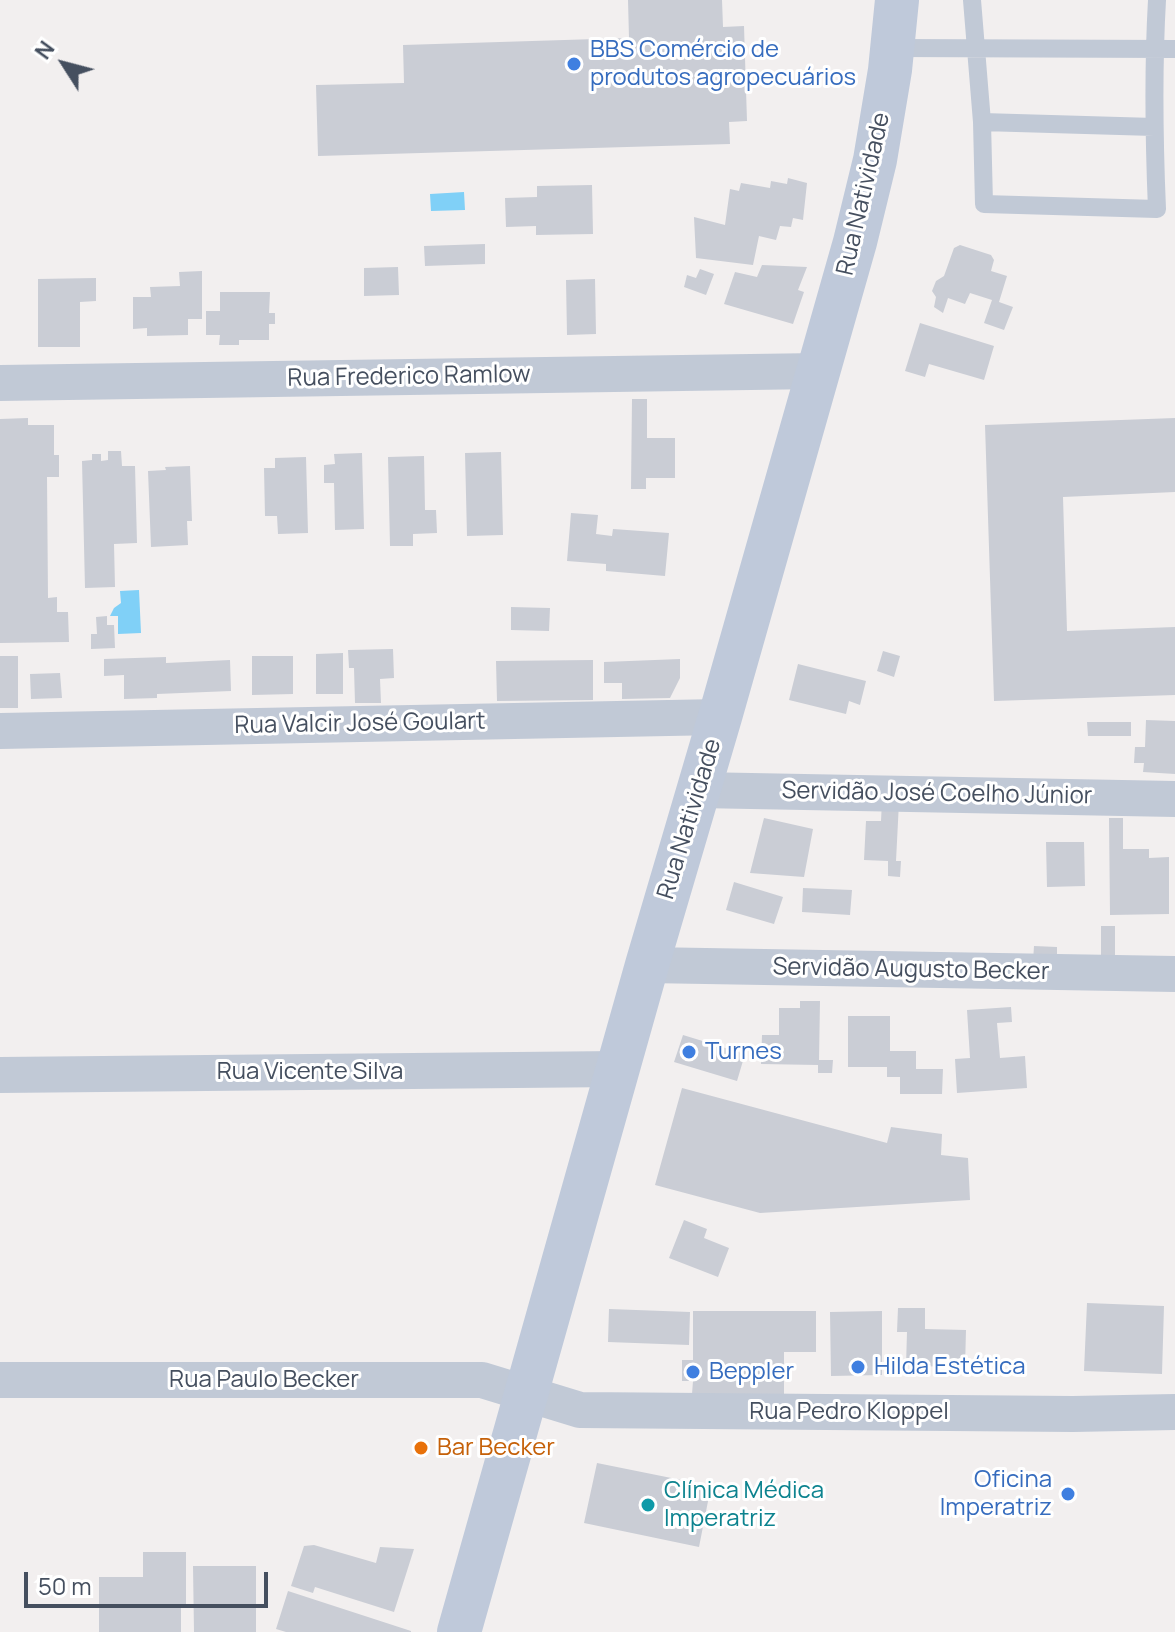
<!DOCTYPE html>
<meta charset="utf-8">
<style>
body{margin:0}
#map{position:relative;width:1175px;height:1632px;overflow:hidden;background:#f2efef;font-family:Manrope,sans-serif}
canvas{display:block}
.north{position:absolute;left:24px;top:24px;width:80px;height:80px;-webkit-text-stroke:6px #fff;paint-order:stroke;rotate:306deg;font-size:22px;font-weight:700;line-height:32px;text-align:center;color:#454f5f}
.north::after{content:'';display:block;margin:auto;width:28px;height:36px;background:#454f5f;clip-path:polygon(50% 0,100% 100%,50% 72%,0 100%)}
.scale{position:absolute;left:24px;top:1572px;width:244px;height:36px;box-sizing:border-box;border:4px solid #454f5f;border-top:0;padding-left:10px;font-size:24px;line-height:28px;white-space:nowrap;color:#454f5f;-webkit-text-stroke:6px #fff;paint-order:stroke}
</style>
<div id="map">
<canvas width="1175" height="1632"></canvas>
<div class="north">N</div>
<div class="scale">50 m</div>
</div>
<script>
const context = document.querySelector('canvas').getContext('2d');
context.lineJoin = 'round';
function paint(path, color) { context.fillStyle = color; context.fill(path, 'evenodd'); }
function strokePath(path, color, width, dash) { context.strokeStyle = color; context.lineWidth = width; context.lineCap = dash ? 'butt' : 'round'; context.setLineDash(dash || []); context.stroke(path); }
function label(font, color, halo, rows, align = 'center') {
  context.font = font + ' Manrope,sans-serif'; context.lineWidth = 6; context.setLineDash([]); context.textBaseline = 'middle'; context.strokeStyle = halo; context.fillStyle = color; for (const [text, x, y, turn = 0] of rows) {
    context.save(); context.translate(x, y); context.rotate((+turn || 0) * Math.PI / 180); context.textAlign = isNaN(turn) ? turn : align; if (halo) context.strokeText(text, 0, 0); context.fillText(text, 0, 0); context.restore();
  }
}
const water = new Path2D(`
 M464,192l1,18 -34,1 -1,-17z
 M139,590l2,43 -23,1v-18h-8l4,-8 7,-5 -1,-12z`);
const building = new Path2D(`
 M628,0h94l1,27 21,-1 3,95 -18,1 1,22 -412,12 -2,-71 88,-2 -1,-38 226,-7z
 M788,178l19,5 -4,37 -10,-2 -2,9 -11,-1 -4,14 -17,-4 -6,29 -57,-7 -2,-41 31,8 5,-36 9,2 2,-8 29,5 1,-7 16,3z
 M592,185l1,49 -57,1v-9l-30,1 -1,-29 32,-1v-11z
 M485,244v20l-60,2 -1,-20z
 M960,245l31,10 3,5 -3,11 16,5 -8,26 14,5 -9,23 -20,-7 8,-23 -22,-7 -5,11 -17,-6 -5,15 -9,-6 2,-10 -4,-6 4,-10 8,-5 10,-28z
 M762,265l45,2 -9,23 6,2 -11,32 -69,-20 11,-32 22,5z
 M398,267l1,28 -35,1v-28z
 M700,269l14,5 -8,21 -22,-8 3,-12 9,3z
 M202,271v48h-14v16l-41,1v-8l-14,1v-32h18l-1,-10 30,-1 -1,-14z
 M96,278v23l-16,1v45h-42v-68z
 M595,279l1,55 -29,1 -1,-55z
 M220,292h50l-1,21h6v11h-6v16h-30v5h-20l1,-10h-14v-24h14z
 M920,323l74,23 -10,34 -55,-16 -4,13 -20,-6z
 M632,399h15v39h28v40h-29v11h-15z
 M28,418v7h26v30h5v22h-12l1,121 9,-1v15h11l1,30 -69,1v-224z
 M1175,418v74l-112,5 4,134 108,-4v68l-181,6 -9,-276z
 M108,451h13l1,15h13l2,77 -23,1 1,43 -30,1 -3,-127 10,-1v-6h9v7l7,-1z
 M501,452l2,83 -36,1 -2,-83z
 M362,453l2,76 -29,1 -1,-47h-10v-18l11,-1 -1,-10z
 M424,456l1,54h11l1,23 -24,1v12h-23l-2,-89z
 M306,457l2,76 -30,1 -1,-18h-12l-1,-48h11v-10z
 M190,466l2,55h-5l1,24 -37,2 -3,-76 18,-1 -1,-3z
 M571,513l27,2 -2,19 16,2 1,-7 56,4 -4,43 -59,-5v-7l-39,-3z
 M511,607l39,1 -1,23 -38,-1z
 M107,616v9h7l1,23 -24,1v-15h6l-1,-17z
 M393,649l1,29 -14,1 1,24h-26l-1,-35h-5l-1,-18z
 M883,651l17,5 -6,21 -17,-6z
 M343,653v41h-27v-40z
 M0,656h18v52h-18z
 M252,656h41v38l-41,1z
 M166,657v6l64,-3 1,31 -74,3v4l-33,1v-24l-20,1v-17z
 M680,659v19l-10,20 -48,1v-16h-18v-21z
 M593,660v40l-96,1 -1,-40z
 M798,664l68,17 -6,24 -11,-4 -3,13 -57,-14z
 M60,673l2,25 -31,1 -1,-25z
 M1146,720l29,1v53l-32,-2 1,-9h-10l1,-16h10z
 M1087,722h44v14h-43z
 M882,801l17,1 -3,59h5l-1,16 -12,-1v-15l-24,-1 2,-39h15z
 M764,818l49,11 -9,48 -54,-4z
 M1109,818h14v31h26v9l20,-1v57l-59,1z
 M1046,842h38l1,44 -38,1z
 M734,882l49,15 -9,27 -48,-14z
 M803,888l49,2 -2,25 -48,-3z
 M1101,926h14v32h-14z
 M1034,946l23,1v14h-24z
 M800,1001h20l-1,59h14l-1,13h-14v-8l-57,-1 1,-29h17v-27h21z
 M1011,1007l1,15 -15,1 3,35 25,-2 2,32 -70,5 -2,-34 15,-1 -3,-48z
 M848,1016h42v35h26v18h27l-1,25h-42v-17h-13v-10h-39z
 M683,1035l62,19 -8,27 -63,-19z
 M682,1088l205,55 4,-16 51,7 -1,21 27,3 2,42 -210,13 -105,-28z
 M684,1220l23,9 -3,9 25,10 -11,29 -49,-19z
 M1087,1303l77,3 -2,68 -78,-3z
 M898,1308h27v21l41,1 -1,37 -59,-1 1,-34h-10z
 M609,1309l81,3 -1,33 -81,-3z
 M693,1311h123v41h-32v42h-92l1,-13h-11v-21h11z
 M882,1311v64l-51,1 -1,-64z
 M597,1463l114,23 -12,61 -115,-24z
 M314,1545l62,18 4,-16 34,2 -20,63 -79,-25 -2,6 -22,-7 13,-40z
 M143,1552h43v56h-5v24h-82v-55h44z
 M193,1566h63v66h-62z
 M288,1591l123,40v1h-125l-10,-3z`);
const lane = new Path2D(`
 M972,0l10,122 2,82 173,5c-3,-70 -4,-139 0,-209
 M893,48l282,1
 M982,122l172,5`);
const street = new Path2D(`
 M0,383l819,-12
 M0,731l720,-14
 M698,790l477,9
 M647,965l528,9
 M0,1075l619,-6
 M0,1380h482l98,30 493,4 102,-2`);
const secondary = new Path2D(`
 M459,1632l188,-667 73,-248 135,-475 20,-82 15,-90 7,-70`);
const markers = [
 [574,64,8,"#3f7fe0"],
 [689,1052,8,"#3f7fe0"],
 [858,1367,8,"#3f7fe0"],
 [693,1372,8,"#3f7fe0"],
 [421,1448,8,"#e8710a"],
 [1068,1494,8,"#3f7fe0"],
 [648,1505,8,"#0f9aa8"]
];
const shopNames = [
 ["BBS Comércio de",590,50],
 ["produtos agropecuários",590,78],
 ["Turnes",705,1052],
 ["Hilda Estética",874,1367],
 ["Beppler",709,1372],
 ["Oficina",1052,1480,"right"],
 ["Imperatriz",1052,1508,"right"]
];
const streetNames = [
 ["Rua Natividade",864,194,-77],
 ["Rua Frederico Ramlow",409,377,-1],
 ["Rua Valcir José Goulart",360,724,-1],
 ["Servidão José Coelho Júnior",937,794,1],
 ["Rua Natividade",690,819,-73],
 ["Servidão Augusto Becker",911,970,1],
 ["Rua Vicente Silva",310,1072],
 ["Rua Paulo Becker",264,1380],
 ["Rua Pedro Kloppel",849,1412]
];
const foodNames = [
 ["Bar Becker",437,1448]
];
const cultureNames = [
 ["Clínica Médica",664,1491],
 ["Imperatriz",664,1519]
];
paint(water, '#80d0f7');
paint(building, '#cacdd5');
strokePath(lane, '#c1c9d6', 18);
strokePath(street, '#c1c9d6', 36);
strokePath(secondary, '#bfc9da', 44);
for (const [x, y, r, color] of markers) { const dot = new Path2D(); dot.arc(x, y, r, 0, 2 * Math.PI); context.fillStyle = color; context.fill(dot); strokePath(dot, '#fff', 3); }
label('24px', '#366cbe', '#fff', shopNames, 'left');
label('24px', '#454f5f', '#fff', streetNames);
label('24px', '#c56008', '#fff', foodNames, 'left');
label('24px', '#0d838f', '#fff', cultureNames, 'left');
</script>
